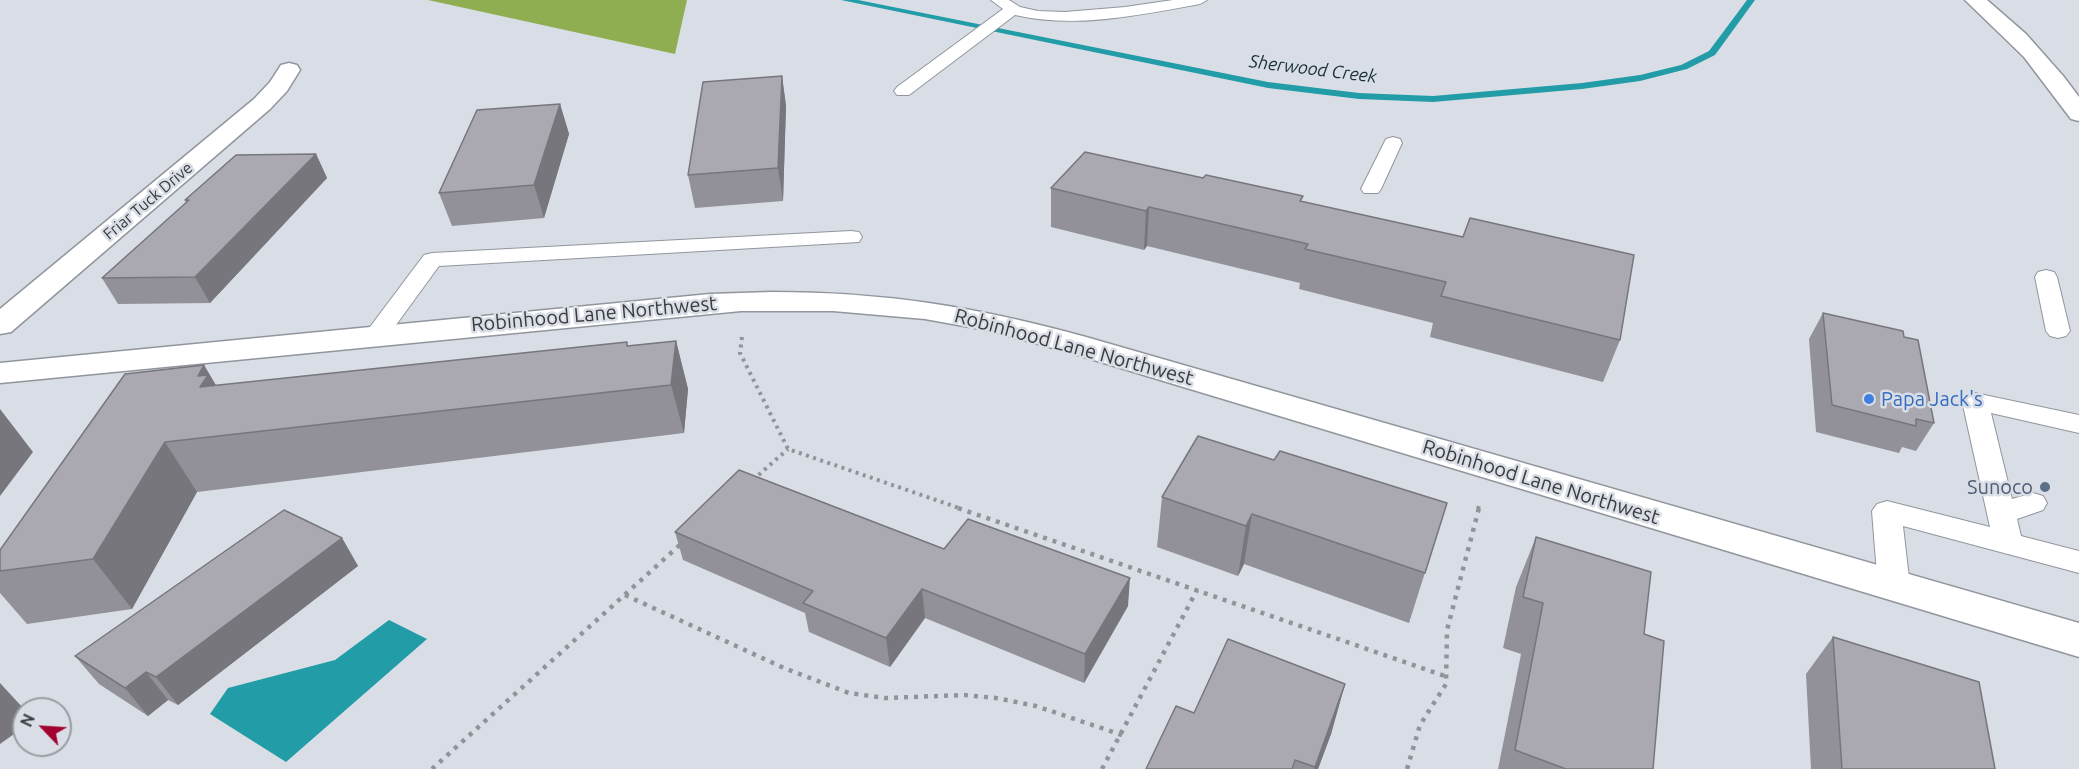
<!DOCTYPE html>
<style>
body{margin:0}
#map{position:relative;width:2079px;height:769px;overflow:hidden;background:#d9dee6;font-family:Ubuntu,sans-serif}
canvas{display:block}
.north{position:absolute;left:12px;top:697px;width:60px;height:60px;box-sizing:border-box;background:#d9dee6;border:2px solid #999da3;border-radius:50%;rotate:295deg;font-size:16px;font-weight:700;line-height:24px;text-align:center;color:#393b3e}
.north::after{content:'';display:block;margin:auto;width:21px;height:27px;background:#a20230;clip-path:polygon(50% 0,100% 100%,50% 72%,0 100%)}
</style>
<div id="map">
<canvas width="2079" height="769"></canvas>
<div class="north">N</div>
</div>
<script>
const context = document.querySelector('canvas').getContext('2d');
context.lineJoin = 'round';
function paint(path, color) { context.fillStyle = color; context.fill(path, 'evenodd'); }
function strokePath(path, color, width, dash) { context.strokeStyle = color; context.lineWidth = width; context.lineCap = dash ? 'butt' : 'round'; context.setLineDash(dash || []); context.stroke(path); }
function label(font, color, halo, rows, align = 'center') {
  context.font = font + ' Ubuntu,sans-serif'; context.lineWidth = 5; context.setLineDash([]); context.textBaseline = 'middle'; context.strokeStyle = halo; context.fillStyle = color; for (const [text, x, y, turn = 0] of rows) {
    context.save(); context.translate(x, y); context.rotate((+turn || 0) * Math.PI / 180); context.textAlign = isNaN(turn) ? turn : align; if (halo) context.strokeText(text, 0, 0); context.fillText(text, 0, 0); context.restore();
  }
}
const forest = new Path2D(`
 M428,0h259l-12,54z`);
const water = new Path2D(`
 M389,620l38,19 -141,123 -76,-48 18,-26 107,-28z`);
const stream = new Path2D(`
 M841,0h17l410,82 91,11 74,3 149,-13 58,-8 41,-10 28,-14 38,-51h8l-40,55 -28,14 -47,12 -58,8 -149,13 -74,-3 -91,-11z`);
const pathFar1 = new Path2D(`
 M742,337l-2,16 48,96 174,60
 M753,480l35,-31
 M1478,509l2,-7`);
const path = new Path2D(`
 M958,508l490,169
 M625,595l159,73 65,25 36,5 79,-3 32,3 40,8 86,29
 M432,769l250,-226
 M1102,769l95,-179
 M1407,769l13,-44 26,-41 1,-54 32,-122`);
const service = new Path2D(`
 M991,0h18l11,7 18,4 27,1 60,-5 48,-7h34l-7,4c-61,11 -123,25 -185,11l-106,80h-12l-3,-4 3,-4 106,-78z
 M1393,137l7,2 2,4 -21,46 -3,4h-14l-3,-4 25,-50z
 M851,231l8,1 3,5 -3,5 -420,24 -54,74 -9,2 -9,-2 -3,-5 60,-80 8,-2z
 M2046,270l8,2 3,5 13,54 -4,5 -8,2 -8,-2 -4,-5 -11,-54 3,-5z
 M1975,393l104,22v18l-88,-20 21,86 21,-6 10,3 4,7 -4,7 -26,9 4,17 58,15v22l-176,-47 7,61 -5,8 -11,4 -11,-4 -5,-8 -6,-76 5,-7 10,-3 103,26 -28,-126 4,-6z`);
const minor = new Path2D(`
 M289,63l8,2 3,5 -13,21 -17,18 -259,223 -11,2v-25l254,-210 16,-17 11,-17z
 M772,292c113,0 205,15 314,45l993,286v34l-1015,-306 -78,-21 -61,-11 -92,-8h-92l-741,72v-20l710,-69z`);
const secondary = new Path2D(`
 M1965,0h22l39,34 38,43 15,20v24l-8,-2 -47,-62z`);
const wall = new Path2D(`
 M782,76l4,30 -3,95 -88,7 -7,-33z
 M560,104l9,30 -25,84 -92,8 -13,-33z
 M316,154l11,24 -117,125 -92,1 -16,-26 84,-75 -1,-3z
 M1051,188l251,13 318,139 -17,42 -173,-45 3,-14 -134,-34 1,-6 -153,-37 -3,4 -93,-23z
 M1823,313l111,110 -18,28 -14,-4 -3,6 -83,-21 -7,-93z
 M676,341l12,48 -4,44 -487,59 -65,117 -105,15 -27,-31v-43l204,-185 12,21z
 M1274,460l173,43 -38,120 -165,-59 -6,12 -81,-29 5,-50z
 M675,532l269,17 184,57 -44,77 -159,-65 -35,49 -81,-35 -4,-19 -122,-53z
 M1536,537l108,97 9,135h-155l23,-115 -18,-6 13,-61z
 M342,538l16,28 -180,139 -10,-5 -20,16 -49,-32 -24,-28z
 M1833,637l162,132h-184l-5,-95z
 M1345,684l-14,50 -13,35h-172l48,-56z`);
const shadedWall = new Path2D(`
 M782,76l4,30 -3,95 -5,-33z
 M560,104l9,30 -25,84 -10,-33z
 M316,154l11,24 -117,125 -15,-26z
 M1149,207l-2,39 -3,4 2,-39z
 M676,341l12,48 -4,44 -13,-48z
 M204,365l29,49 -33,-27 -2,-11z
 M0,409l33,43 -33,44z
 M165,442l32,50 -65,117 -39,-50z
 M1252,514l-8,50 -6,12 8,-50z
 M342,538l16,28 -180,139 -22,-28z
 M1130,578l-2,28 -44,77 1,-29z
 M922,589l3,29 -35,49 -4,-29z
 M146,672l22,28 -20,16 -23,-28z
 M0,683l24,26v18l-24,17z
 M1345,684l-14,50 -13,35h-4z`);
const building = new Path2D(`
 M782,76l-4,92 -90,7 15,-93z
 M560,104l-26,81 -95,8 38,-83z
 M1085,152l118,26 3,-3 97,21 -3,5 163,36 7,-19 164,37 -14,85 -179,-44 5,-14 -141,-33 3,-5 -159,-37 -3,4 -95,-23z
 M316,154l-121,123 -93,1 87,-78h-4l51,-45z
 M1823,313l80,18 1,6 14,3 16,83 -18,-4v7l-84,-21z
 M676,341l-5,44 -506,57 -72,117 -93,12v-21l125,-176 79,-9 -6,11 10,-1 -8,12 427,-45v4z
 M1198,436l76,24 6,-9 167,52 -22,70 -173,-59 -6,12 -84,-29z
 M739,470l205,79 24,-30 162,59 -45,76 -163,-65 -36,49 -83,-35 10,-12 -138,-59z
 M284,510l58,28 -186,139 -10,-5 -21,16 -50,-32z
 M1536,537l115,35 -7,62 20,7 -11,128h-87l-51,-19 28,-147 -20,-6z
 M1833,637l146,45 16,87h-153z
 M1228,639l117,45 -30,83 -20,-7 -3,9h-146l30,-63 18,7z`);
const markers = [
 [1869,399,6,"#3f7fe0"],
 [2045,487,6,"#5c6f8a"]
];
const farStreetnames = [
 ["Friar Tuck Drive",148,201,-40]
];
const farWaternames = [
 ["Sherwood Creek",1313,69,7]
];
const streetNames = [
 ["Robinhood Lane Northwest",594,314,-5],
 ["Robinhood Lane Northwest",1074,347,15],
 ["Robinhood Lane Northwest",1541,482,17]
];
const shopNames = [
 ["Papa Jack's",1881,399]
];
const serviceNames = [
 ["Sunoco",2033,487]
];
paint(forest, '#8fae51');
paint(water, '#229ca7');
paint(stream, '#229ca7');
strokePath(service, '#91959d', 2);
strokePath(minor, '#91959d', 3);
strokePath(secondary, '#91959d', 3);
strokePath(pathFar1, '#90949a', 4, [3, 4.5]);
strokePath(path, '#90949a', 4.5, [4, 6]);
paint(service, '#fff');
paint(minor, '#fff');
paint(secondary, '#fff');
paint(wall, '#929098');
paint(shadedWall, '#77767c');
paint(building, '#aaa8b1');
strokePath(building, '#77767c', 1.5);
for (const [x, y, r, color] of markers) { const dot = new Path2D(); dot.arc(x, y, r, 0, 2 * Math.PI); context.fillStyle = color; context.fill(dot); strokePath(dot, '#d9dee6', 2); }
label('16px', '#393b3e', '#d9dee6', farStreetnames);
label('italic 18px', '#1a3235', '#d9dee6', farWaternames);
label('20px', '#393b3e', '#d9dee6', streetNames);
label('20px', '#366cbe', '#d9dee6', shopNames, 'left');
label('20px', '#4e5e75', '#d9dee6', serviceNames, 'right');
</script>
